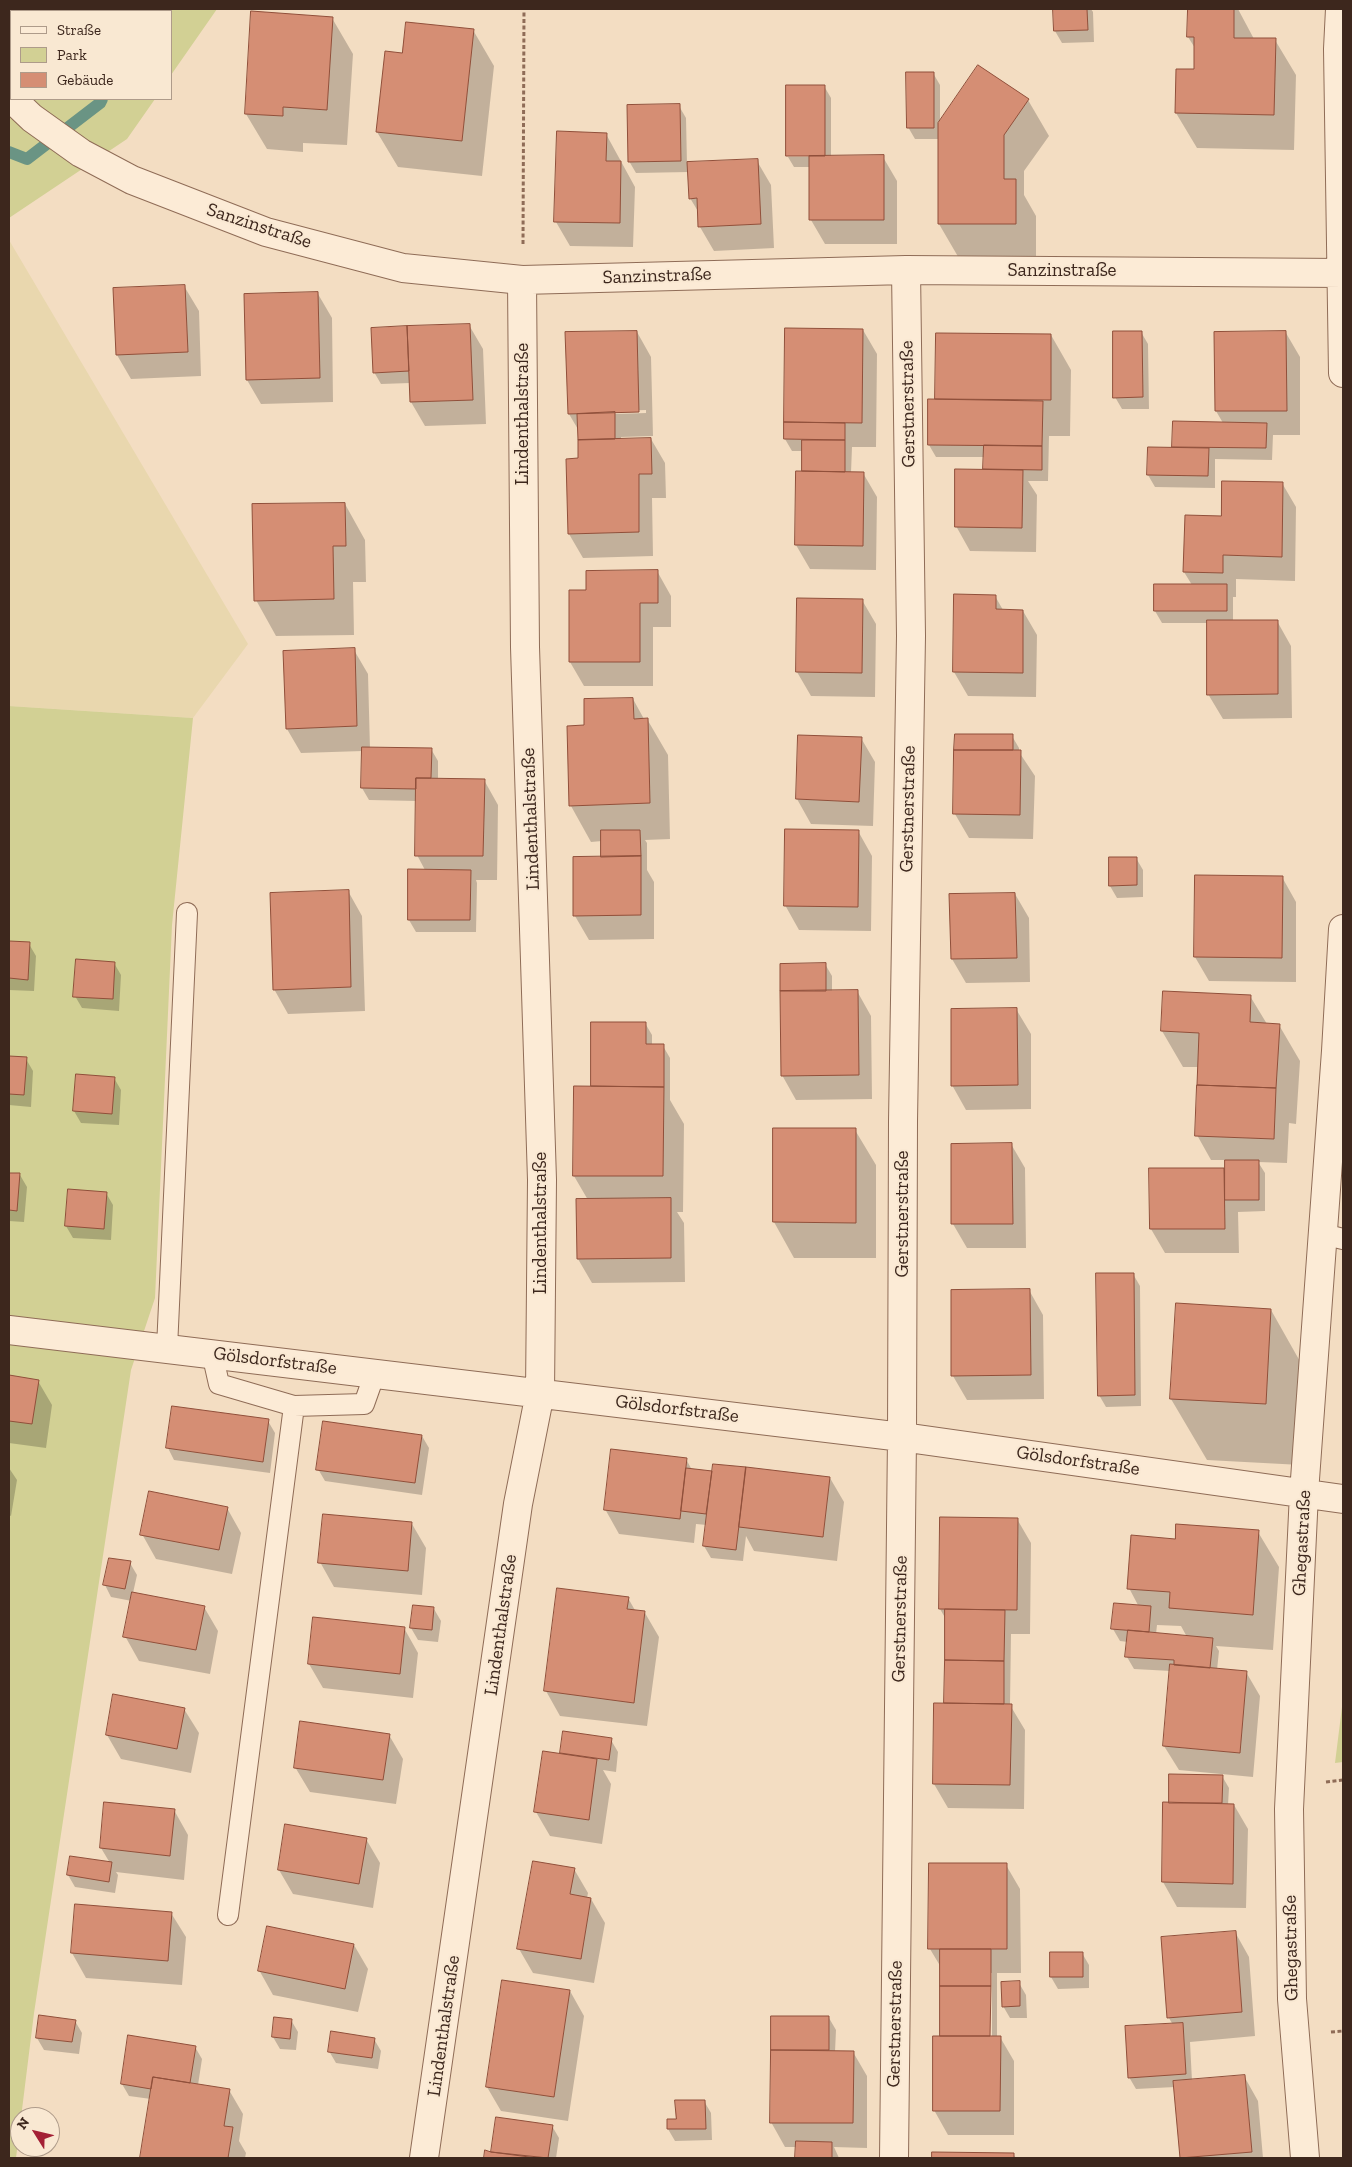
<!DOCTYPE html>
<meta charset="utf-8">
<style>
body{margin:0}
#map{position:relative;width:1352px;height:2167px;overflow:hidden;background:#f3ddc2;font-family:"Zilla Slab",serif}
canvas{display:block}
.frame{position:absolute;inset:0;border:10px solid #3d271d;pointer-events:none}
.legend{position:absolute;left:10px;top:10px;width:162px;height:90px;box-sizing:border-box;background:#f9e8d2;border:1px solid #ae9b8a;margin:0;padding:6px 9px;list-style:none;font-size:15px;color:#3d271d}
.legend li{display:flex;align-items:center;gap:10px;height:25px}
.legend b{width:25px;border:1px solid #ae9b8a}
.north{position:absolute;left:10px;top:2107px;width:50px;height:50px;box-sizing:border-box;background:#f9e8d2;border:1px solid #ae9b8a;border-radius:50%;rotate:306deg;font-size:14px;font-weight:700;line-height:20px;text-align:center;color:#3d271d}
.north::after{content:'';display:block;margin:auto;width:18px;height:22px;background:#a42035;clip-path:polygon(50% 0,100% 100%,50% 72%,0 100%)}
</style>
<div id="map">
<canvas width="1352" height="2167"></canvas>
<div class="frame"></div>
<ul class="legend">
<li><b style="height:6px;background:#fcebd6"></b>Straße</li>
<li><b style="height:14px;background:#d2d094"></b>Park</li>
<li><b style="height:14px;background:#d58e74"></b>Gebäude</li>
</ul>
<div class="north">N</div>
</div>
<script>
const context = document.querySelector('canvas').getContext('2d');
context.lineJoin = 'round';
function paint(path, color) { context.fillStyle = color; context.fill(path, 'evenodd'); }
function strokePath(path, color, width, dash) { context.strokeStyle = color; context.lineWidth = width; context.lineCap = dash ? 'butt' : 'round'; context.setLineDash(dash || []); context.stroke(path); }
function label(font, color, halo, rows, align = 'center') {
  context.font = font + ' "Zilla Slab",serif'; context.lineWidth = 4; context.setLineDash([]); context.textBaseline = 'middle'; context.strokeStyle = halo; context.fillStyle = color; for (const [text, x, y, turn = 0] of rows) {
    context.save(); context.translate(x, y); context.rotate((+turn || 0) * Math.PI / 180); context.textAlign = isNaN(turn) ? turn : align; if (halo) context.strokeText(text, 0, 0); context.fillText(text, 0, 0); context.restore();
  }
}
const farmland = new Path2D(`
 M9,9h72l1,2h-71v88l-2,15z
 M9,240l239,404 -55,74 -184,-12z`);
const green = new Path2D(`
 M81,9h136l-46,66v-64h-89z
 M26,99h129l-28,40 -118,79v-104z
 M9,706l184,12 -21,207 -17,373 -24,72 -97,643 -18,145h-7z
 M1343,1699v63l-8,1z`);
const shadow = new Path2D(`
 M1055,9h36l2,3 1,30 -32,1 -7,-12z
 M1189,9h49l16,30 21,1 21,35 -2,75 -97,-2 -21,-35 19,-43v-22l-7,-11z
 M332,18l21,36 -6,91 -44,-2v9l-36,-3 -21,-35z
 M473,30l21,36 -12,110 -84,-9 -21,-35 26,-78z
 M933,73l7,12v36l88,-21 21,36 -25,35v24l12,21v43l-76,1 -21,-36v-85h-24l-7,-12z
 M824,86l7,12v59h52l14,24v63h-72l-14,-24v-53h-17l-6,-10h23z
 M679,106l7,12 1,46 70,-3 14,24 3,63 -60,3 -14,-24 -1,-14 -9,-15 -1,-26 -53,1 -7,-12z
 M606,134l29,53 -2,60 -63,-1 -14,-24z
 M184,286l15,25 2,65 -70,3 -14,-24 -3,-66z
 M318,294l14,24 1,84 -72,2 -14,-24z
 M469,325l14,24 3,75 -61,2 -14,-24 -1,-19 -29,1 -7,-12z
 M863,330l14,24 -1,93h-24l-1,26h12l14,24 -1,73 -66,-1 -14,-24 8,-73v-21h-12l-7,-12 1,-17z
 M637,332l14,25 2,79 -32,1v3l30,-1 14,24 1,35h-14l1,58 -70,2 -14,-24 11,-74 -1,-29 -10,-17zM646,410v3l-32,1v-3z
 M1141,332l7,12 1,65h-27l-7,-12z
 M1286,333l14,24v78h-27l-1,25 -57,-1v29l-60,-1 -7,-12 1,-27h24l1,-25h49l-7,-12z
 M937,334l114,1 20,35 -1,66h-21l-1,45h-20l9,14 -1,57 -66,-1 -14,-25 29,-55v-14h-49l-7,-12 7,-44z
 M1282,483l14,24 -1,74 -59,-2v18h-3v24h44l14,25 1,72 -69,1 -15,-25 1,-71h-47l-7,-12 37,-26 -8,-13 38,-55z
 M345,504l20,36 1,42h-13l1,53 -78,1 -20,-36z
 M657,571l14,25v31h-18v59h-69l-14,-24 17,-70z
 M955,595l40,1 8,14 20,1 14,24 -1,62 -68,-1 -14,-24z
 M862,600l14,24 -1,73 -64,-1 -14,-24z
 M354,650l14,24 2,75h61l7,12v18l46,1 14,25 -1,75h-21l1,3 -1,49h-60l-7,-12 16,-50 -8,-15v-54l-48,-1 -7,-12 1,-37 -62,2 -14,-24z
 M633,699l11,20h3l21,36 2,84 -25,1 2,3v27l7,12v57l-65,1 -14,-24 27,-58v-17l-11,1 -20,-36 15,-79z
 M800,736l61,2 14,24 -2,64 -62,-2 -14,-25z
 M1012,736l7,12v4l16,24 -2,63 -64,-1 -14,-24v-64z
 M858,831l14,25 -1,75 -72,-1 -14,-25z
 M1136,858l7,12v27l-26,1 -7,-12z
 M1282,877l14,25v80l-87,-1 -14,-24z
 M348,891l14,25 3,95 -77,3 -14,-25z
 M1015,894l14,24 1,64 -64,1 -14,-24z
 M9,942l20,2 7,12 -2,35 -25,-1z
 M114,963l7,12 -2,36 -37,-3 -7,-12z
 M825,964l7,12v16l25,-1 14,25 1,83 -76,1 -14,-25z
 M1250,996l17,28 12,1 21,36 -4,63 -7,-1 -2,40 -29,-1 7,11v38l-27,1 1,41h-74l-14,-24 -1,-60h74l2,4v-13h-15l-14,-25 2,-68h-16l-21,-36z
 M1016,1009l15,25v75l-65,1 -14,-25z
 M593,1023h52l7,12v11h11l7,12v42l14,24 -1,88h-6l7,11 1,59 -93,1 -14,-24 10,-59 -14,-24 18,-88z
 M9,1058l17,1 7,12 -2,36 -22,-2z
 M77,1075l37,3 7,12 -2,35 -38,-2 -7,-12z
 M855,1130l21,35v93h-82l-20,-36z
 M1011,1144l14,24 1,80h-59l-14,-24 -1,-79z
 M9,1174l11,1 7,12 -3,35 -15,-1z
 M106,1193l7,12 -2,35 -38,-2 -7,-12z
 M1133,1274l7,12 1,120 -35,1 -7,-12z
 M1029,1290l14,25 1,84 -77,1 -14,-24z
 M1271,1310l35,62 -5,93 -94,-5 -36,-61z
 M9,1376l29,5 14,24 -6,43 -37,-5z
 M268,1421l7,12 -5,40 -96,-13 -6,-12z
 M422,1436l7,12 -7,47 -97,-14 -7,-12z
 M686,1459l6,11 21,2 1,-7 116,13 14,24 -7,59 -83,-10 -8,-15 -3,25 -32,-3 -7,-12 3,-21 -11,-1 -2,19 -75,-9 -14,-25z
 M9,1468l8,12 -6,36 -2,-1z
 M227,1508l14,25 -9,41 -76,-15 -14,-25z
 M1017,1519l14,24 -1,91h-19l-1,71 15,25 -1,79 -76,-1 -14,-24 12,-79 1,-84 -7,-12z
 M412,1524l14,24 -4,47 -88,-8 -14,-25z
 M1258,1532l21,35 -6,83 -57,-4 3,5 -2,19 29,2 14,24 -7,81 -74,-7 -15,-24 7,-75 -37,-2 -7,-12 1,-15 -8,-1 -7,-12 26,-22 -10,-19 48,-48zM1157,1625l24,1 6,11 -31,-3z
 M130,1563l7,12 -4,18 71,14 14,24 -8,43 -71,-13 -14,-25 7,-35 -21,-4 -6,-12z
 M628,1598l8,14 9,1 14,24 -12,89 -87,-10 -14,-25z
 M434,1609l7,12 -3,21 -20,-2 -7,-12z
 M404,1628l14,25 -5,45 -90,-10 -14,-24z
 M184,1709l15,24 -8,40 -70,-14 -14,-24z
 M389,1735l14,24 -7,45 -86,-12 -15,-25z
 M611,1740l7,12 -2,20 -13,-2 8,14 -9,60 -52,-8 -14,-24 27,-57 -1,-2z
 M1222,1776l7,12 -1,17h6l14,24 -2,79 -69,-1 -14,-25 2,-78h5z
 M174,1810l14,25 -4,45 -68,-8 2,3 -3,18 -40,-6 -7,-12 3,-18 39,6 -9,-15z
 M366,1839l14,24 -7,45 -80,-14 -14,-24z
 M1006,1865l14,24 1,84h-24v64h3l14,24v74h-66l-14,-25 8,-73v-68l-12,-20zM989,1973h3v69h-3z
 M574,1869l14,24 -1,5 4,1 14,24 -11,60 -61,-10 -14,-24z
 M76,1906l95,7 15,24 -4,48 -96,-7 -14,-25z
 M1235,1932l14,25 6,79 -65,6 2,39 52,-5 14,25 5,57h-82l-6,-71 -39,2 -7,-12 44,-52 -4,-7z
 M354,1945l14,24 -10,43 -85,-17 -14,-25z
 M1082,1953l7,12v23l-31,1 -7,-12z
 M1019,1983l7,12 1,23h-17l-7,-12z
 M570,1991l14,25 -16,105 -67,-10 -14,-24z
 M773,2017l56,1 7,12 -1,22h18l14,24v72l-33,-1 5,11h-42v-11h-12l-14,-25z
 M291,2020l7,12 -2,18 -16,-1 -7,-12z
 M75,2021l7,12 -3,21 -35,-4 -7,-12z
 M374,2039l7,12 -3,18 -42,-6 -7,-12z
 M195,2047l7,12 -4,26 31,5 14,24 -4,27 7,12 -1,5h-103l9,-59 -22,-3 -7,-12z
 M704,2101l7,12 1,27 -37,1 -7,-12 9,-9z
 M498,2118l54,8 7,12 -3,20h-71l1,-6 7,1z
 M934,2154h79l3,4h-82z`);
const stream = new Path2D(`
 M149,11l1,-2
 M9,152l18,7 73,-56 2,-4`);
const building = new Path2D(`
 M1053,9h34l1,21 -34,1z
 M1188,9h46v29h42l-2,77 -99,-2 1,-44h18v-32h-7z
 M251,11l82,6 -6,93 -44,-3v9l-38,-2z
 M406,22l68,7 -12,112 -86,-9 9,-81 17,2z
 M978,65l51,34 -25,36v44h12v45h-78v-101z
 M906,72h28v56h-27z
 M786,85h39v71h-39z
 M680,104l1,57 -53,1 -1,-57z
 M557,131l50,2 -1,28h15l-1,62 -66,-1z
 M884,155v65h-75v-64z
 M758,159l3,65 -63,3 -1,-29 -8,1 -2,-37z
 M185,285l3,67 -72,3 -3,-67z
 M318,292l2,86 -74,2 -2,-86z
 M470,324l3,76 -63,2 -3,-76z
 M407,326l2,45 -36,2 -2,-45z
 M785,328l78,1 -1,94 -78,-1z
 M637,331l2,81 -71,2 -3,-82z
 M1113,331h29l1,66 -30,1z
 M1286,331l1,80h-72l-1,-79z
 M936,333l115,1v66l-116,-1z
 M928,399l115,2 -1,45 -114,-1z
 M615,412v27l-37,1 -1,-26z
 M1173,421l94,2 -1,25 -94,-1z
 M784,422l61,1v17l-61,-1z
 M651,438l1,36h-13v58l-71,2 -2,-75 12,-1v-18z
 M802,440h43v32l-43,-1z
 M984,445l58,1v24l-59,-1z
 M1148,447l61,1 -1,28 -61,-1z
 M955,469l68,1 -1,58 -67,-1z
 M796,471l68,1 -1,74 -68,-1z
 M1222,481l61,1 -1,75 -59,-2v18l-40,-1 2,-57 36,1z
 M345,503l1,43h-13l1,53 -80,2 -2,-97z
 M658,570v33h-18v59h-71v-72h17v-19z
 M1154,584h73v27h-73z
 M954,594l42,1v14l27,1v63l-70,-1z
 M797,598l66,1 -1,74 -66,-1z
 M1207,620h71v74l-71,1z
 M355,648l2,78 -71,3 -3,-78z
 M633,698l1,21 14,-1 2,85 -81,3 -2,-80 17,-1v-26z
 M955,734h58v16h-59z
 M798,735l64,2 -3,65 -63,-3z
 M362,747l70,1 -1,30h-15v11l-55,-1z
 M954,750h67l-1,65 -67,-1z
 M416,778l69,1 -2,77h-68z
 M785,829l74,1 -1,77 -74,-1z
 M601,830h39l1,26 -40,1z
 M641,856v59l-68,1v-59z
 M1109,857h28v28l-28,1z
 M408,869l63,1 -1,50h-62z
 M1195,875l88,1 -1,82 -88,-1z
 M349,890l2,97 -78,3 -3,-97z
 M1015,893l2,65 -66,1 -2,-65z
 M9,941l21,1 -2,38 -19,-2z
 M76,959l39,3 -2,37 -40,-2z
 M826,963v28h-46v-27z
 M858,990l1,85 -78,1 -1,-85z
 M1163,991l88,4 -1,27 30,2 -4,64 -79,-3 2,-52 -38,-2z
 M1017,1008l1,77 -67,1v-77z
 M591,1022h55v22h18v43l-73,-1z
 M9,1056l18,1 -3,38 -15,-1z
 M76,1074l39,3 -3,37 -39,-3z
 M1197,1085l79,3 -2,51 -79,-3z
 M574,1086l90,1 -1,89h-90z
 M773,1128h83v95l-83,-1z
 M1012,1143l1,81h-62v-80z
 M1225,1160h34v40h-34z
 M1149,1168h75l1,61h-75z
 M9,1173h11l-3,38 -8,-1z
 M68,1189l39,3 -3,37 -39,-3z
 M671,1198v60l-94,1 -1,-60z
 M1096,1273h38l1,122 -37,1z
 M1030,1289l1,86 -80,1v-86z
 M1176,1303l95,6 -5,95 -96,-5z
 M9,1375l30,5 -7,44 -23,-3z
 M172,1406l97,13 -6,43 -97,-14z
 M323,1421l99,14 -7,48 -99,-13z
 M611,1449l76,9 -7,61 -76,-9z
 M713,1464l33,3 -10,83 -33,-4z
 M746,1467l84,10 -7,60 -84,-10z
 M686,1468l26,3 -6,43 -25,-3z
 M149,1491l79,16 -9,43 -79,-15z
 M323,1514l89,8 -4,49 -90,-8z
 M940,1517l78,1 -1,92 -78,-1z
 M1176,1524l83,6 -6,85 -84,-7 1,-16 -43,-3 4,-54 44,4z
 M109,1558l22,3 -6,28 -22,-4z
 M557,1588l72,9 -2,12 18,2 -11,92 -90,-12z
 M132,1592l73,14 -9,44 -73,-13z
 M1114,1603l37,3 -2,26 -38,-3z
 M413,1605l21,2 -2,23 -22,-2z
 M945,1609l60,1 -1,51 -59,-1z
 M313,1617l92,10 -5,47 -92,-10z
 M1128,1630l85,8 -3,30 -36,-3v-5l-49,-3z
 M945,1660l59,1v43l-60,-1z
 M1170,1664l77,7 -7,82 -77,-7z
 M113,1694l72,14 -8,41 -71,-14z
 M934,1703l78,1 -2,81 -77,-1z
 M300,1721l90,13 -7,46 -89,-12z
 M563,1731l49,7 -3,22 -49,-7z
 M543,1751l54,8 -8,61 -55,-8z
 M1169,1774l54,1 -1,28h-53z
 M104,1802l71,7 -5,47 -70,-8z
 M1163,1802l71,2 -1,80 -71,-2z
 M285,1824l82,14 -8,46 -81,-14z
 M70,1856l42,6 -3,20 -42,-7z
 M533,1861l42,7 -5,26 21,4 -10,61 -64,-10z
 M929,1863h78v86h-79z
 M75,1904l97,8 -4,49 -97,-8z
 M267,1926l87,18 -9,45 -87,-18z
 M1236,1931l6,81 -75,6 -6,-81z
 M940,1949h51v37h-51z
 M1050,1952h33v25h-33z
 M502,1980l68,10 -16,107 -68,-10z
 M1020,1981v25l-18,1 -1,-25z
 M940,1986h51l-1,50h-50z
 M39,2015l37,5 -4,22 -36,-4z
 M771,2016h58v34h-58z
 M274,2017l18,2 -2,20 -18,-2z
 M1183,2023l3,51 -58,4 -3,-52z
 M331,2031l44,7 -3,20 -44,-6z
 M128,2035l68,11 -6,37 -37,-6 -2,12 -30,-5z
 M933,2036h68l-1,75h-67z
 M771,2050l83,1 -1,72h-83z
 M1245,2075l7,77 -72,6 -7,-77z
 M153,2077l77,12 -6,37 9,1 -5,31h-88z
 M675,2100h30l1,29h-39v-10h9z
 M496,2117l57,8 -5,33 -57,-6z
 M796,2141l36,1v16h-37z
 M485,2150l6,2 46,6h-53z
 M932,2152l82,1v5h-82z`);
const path = new Path2D(`
 M523,244l1,-235
 M1326,1782l17,-2
 M1331,2032l12,-1`);
const lane = new Path2D(`
 M1323,1234l20,5
 M167,1348l20,-435
 M212,1353l7,31 75,22
 M228,1915l66,-509 70,-2 11,-31`);
const street = new Path2D(`
 M1340,9l-2,40 5,324
 M9,96l23,22 49,35 51,27 134,52 137,36 119,12 384,-10 437,3
 M9,1330l893,107 441,62
 M424,2158l94,-654 22,-111 2,-213 -17,-533 -3,-367
 M894,2158l8,-721 1,-316 8,-485 -5,-366
 M1305,2158l-13,-159 -3,-190 15,-316 32,-442 7,-122`);
const streetNames = [
 ["Sanzinstraße",259,226,18],
 ["Sanzinstraße",1062,271],
 ["Sanzinstraße",657,276,-2],
 ["Gerstnerstraße",908,404,-91],
 ["Lindenthalstraße",523,414,-90],
 ["Gerstnerstraße",908,809,-89],
 ["Lindenthalstraße",531,819,-92],
 ["Gerstnerstraße",903,1214,-90],
 ["Lindenthalstraße",541,1223,-90],
 ["Gölsdorfstraße",275,1361,7],
 ["Gölsdorfstraße",677,1409,7],
 ["Gölsdorfstraße",1078,1461,8],
 ["Ghegastraße",1302,1543,-87],
 ["Gerstnerstraße",900,1619,-89],
 ["Lindenthalstraße",501,1625,-82],
 ["Ghegastraße",1291,1948,-91],
 ["Gerstnerstraße",895,2024,-89],
 ["Lindenthalstraße",444,2026,-82]
];
paint(farmland, '#e9d7ae');
paint(green, '#d2d094');
paint(shadow, '#0003');
strokePath(stream, '#6a9484', 12);
paint(building, '#d58e74');
strokePath(building, '#904f3a', 1);
strokePath(lane, '#8f6c57', 22);
strokePath(street, '#8f6c57', 30);
strokePath(path, '#8f6c57', 3, [4, 2.5]);
strokePath(lane, '#fcebd6', 20);
strokePath(street, '#fcebd6', 28);
label('19px', '#3d271d', '#f9e8d2', streetNames);
</script>
